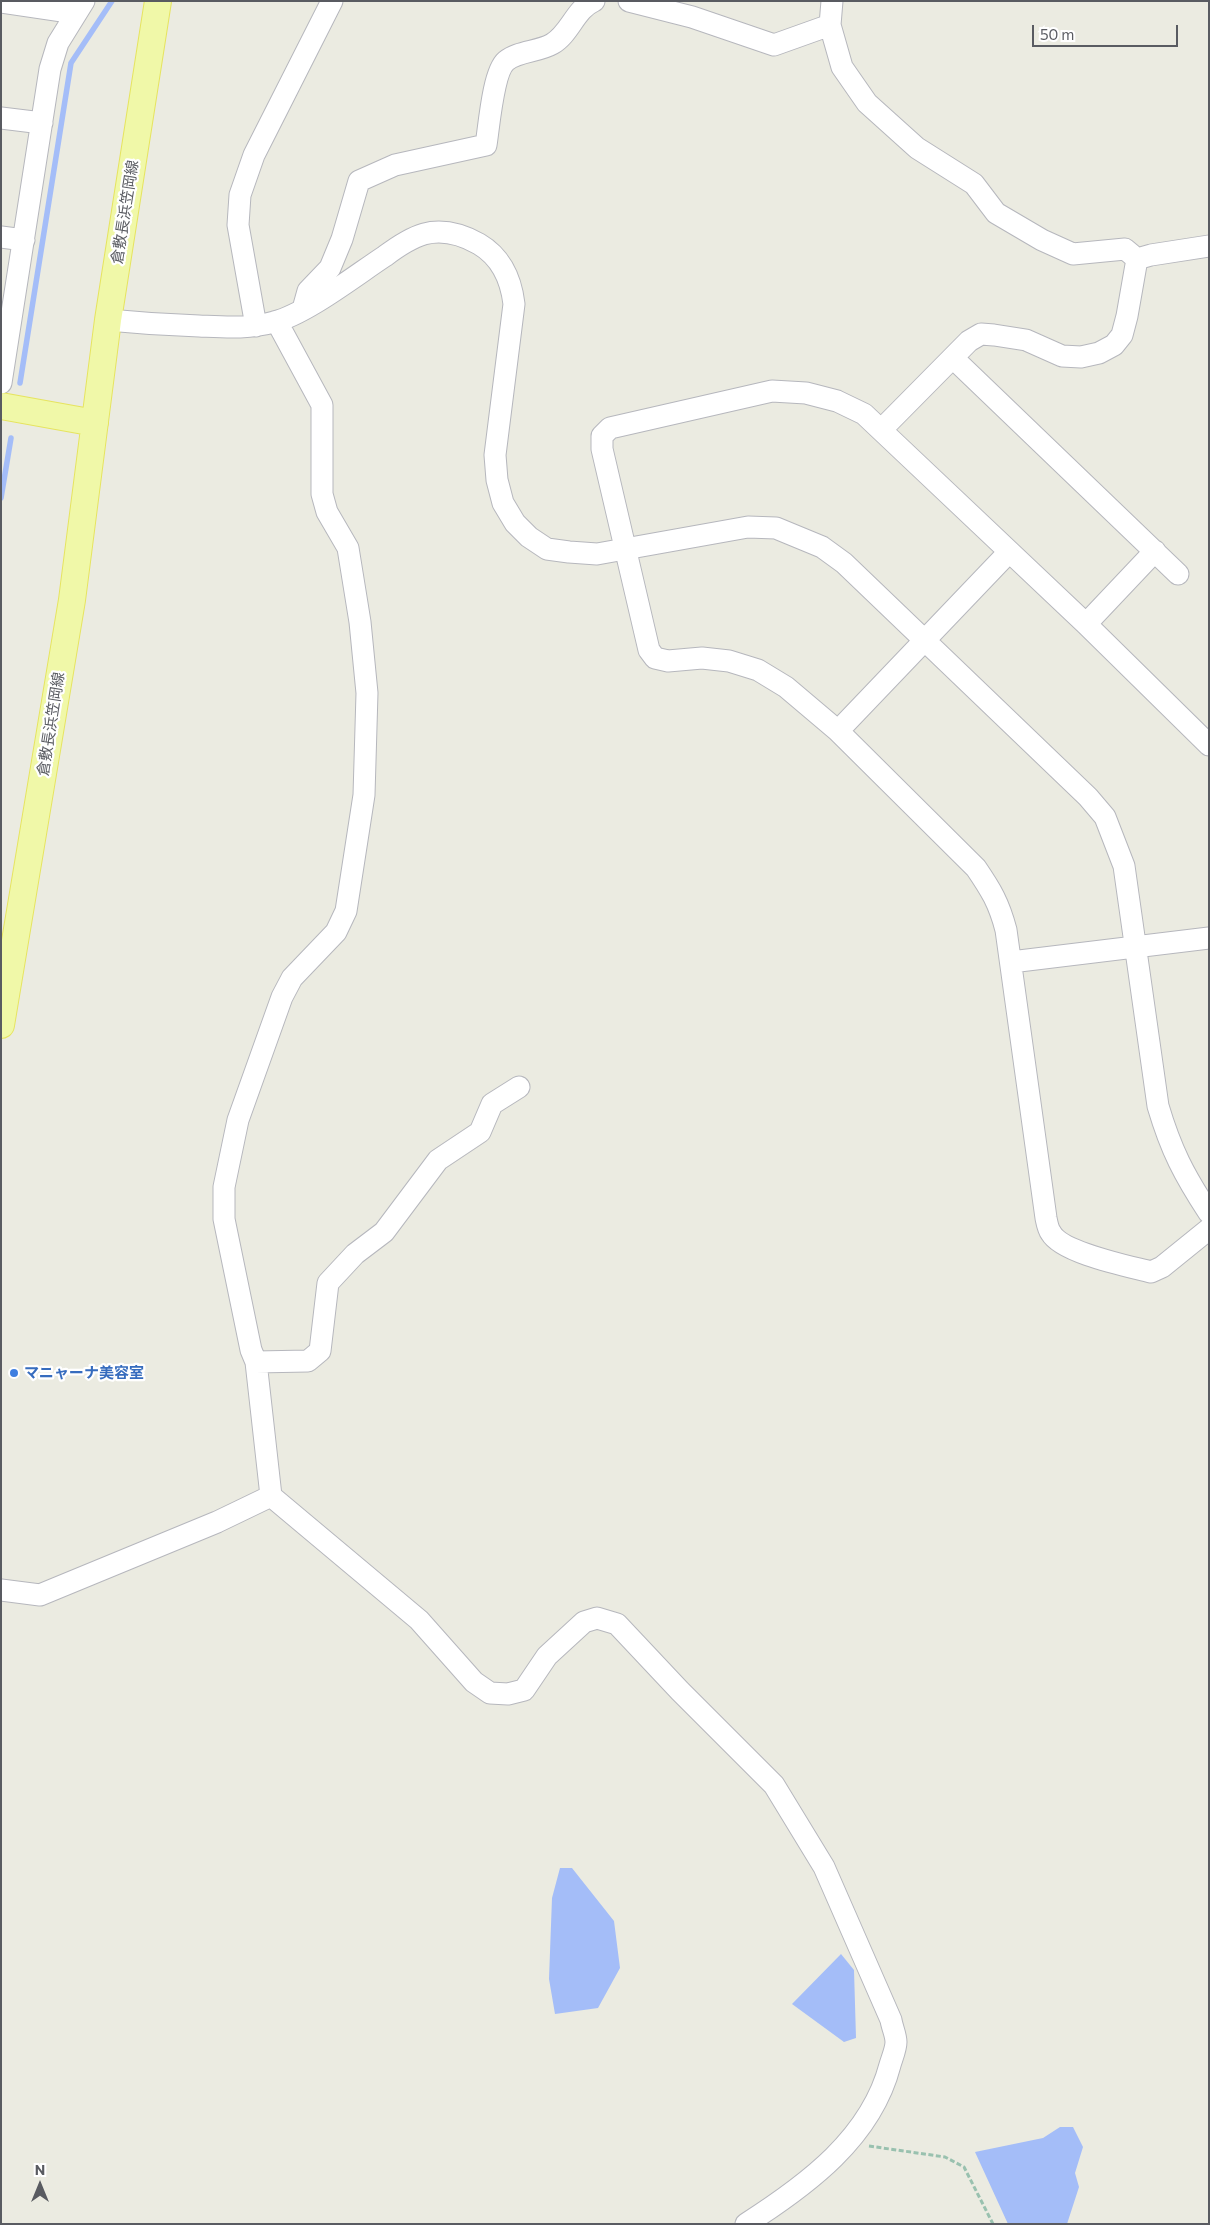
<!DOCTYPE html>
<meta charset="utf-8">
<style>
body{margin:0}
#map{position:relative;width:1210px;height:2225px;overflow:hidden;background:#ebebe1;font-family:Commissioner,sans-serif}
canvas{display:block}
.frame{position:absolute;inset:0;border:2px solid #595b61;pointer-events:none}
.north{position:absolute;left:15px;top:2160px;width:50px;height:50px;-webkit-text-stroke:4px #fff;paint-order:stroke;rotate:0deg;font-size:14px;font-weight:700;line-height:20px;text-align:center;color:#595b61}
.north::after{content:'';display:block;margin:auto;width:18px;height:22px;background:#595b61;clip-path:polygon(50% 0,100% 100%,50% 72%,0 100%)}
.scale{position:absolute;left:1032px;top:25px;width:146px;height:22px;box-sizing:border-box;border:2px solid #595b61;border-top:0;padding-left:6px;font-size:15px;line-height:18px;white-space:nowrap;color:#595b61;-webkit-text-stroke:4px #fff;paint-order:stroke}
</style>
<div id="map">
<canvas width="1210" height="2225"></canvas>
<div class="frame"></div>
<div class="north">N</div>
<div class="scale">50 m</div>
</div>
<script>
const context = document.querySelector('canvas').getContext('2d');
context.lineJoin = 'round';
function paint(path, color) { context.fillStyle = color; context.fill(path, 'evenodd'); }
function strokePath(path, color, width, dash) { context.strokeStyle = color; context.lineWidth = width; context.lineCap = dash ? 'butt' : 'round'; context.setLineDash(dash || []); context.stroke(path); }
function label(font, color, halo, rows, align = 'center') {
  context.font = font + ' Commissioner,"Noto Sans JP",sans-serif'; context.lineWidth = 4.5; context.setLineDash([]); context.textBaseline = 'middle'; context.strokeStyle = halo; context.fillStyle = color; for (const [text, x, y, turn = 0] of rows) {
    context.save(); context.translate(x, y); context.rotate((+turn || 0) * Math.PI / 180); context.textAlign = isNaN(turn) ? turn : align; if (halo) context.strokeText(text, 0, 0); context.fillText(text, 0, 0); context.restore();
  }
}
const water = new Path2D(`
 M560,1868h12l42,53 6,47 -22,40 -43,6 -6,-35 3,-81z
 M841,1954l13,16 2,68 -12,4 -52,-38z
 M1060,2127h13l10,20 -8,26 4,14 -12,37h-59l-33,-72 68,-14z`);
const stream = new Path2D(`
 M20,383l51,-320 41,-62
 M1,498l10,-60`);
const path = new Path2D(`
 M869,2146l76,11 19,10 29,57`);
const minor = new Path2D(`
 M629,1l63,16 82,28 56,-20
 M832,1l-2,24 12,42 25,36 50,45 57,36 22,29 46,27 31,14 52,-5 12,10
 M1,2l75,11
 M1,118l41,5
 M1,237l23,3
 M1137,259l14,-4 58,-9
 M303,309l5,-18 22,-23 12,-29 17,-58 36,-16 91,-20c3,-18 7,-73 20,-84 12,-10 32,-9 46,-17 18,-10 23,-35 42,-43
 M108,320c30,3 60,5 91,6 25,1 50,3 75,-4 32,-8 82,-47 111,-66 12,-9 25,-18 39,-22 19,-5 39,1 55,10 22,13 32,35 35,60l-19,151 2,25 6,23 12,20 14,14 18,12 22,3 28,2 151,-27 28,1 46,19 22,16 244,234 17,20 19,49 34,240c13,44 26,69 51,107
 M277,322l45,83v89l5,18 21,36 12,74 7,71 -3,102 -18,116 -10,21 -44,46 -10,19 -44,123 -14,67v32l27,131 5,12 15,134 148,124 55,62 16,11 18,1 16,-4 23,-34 37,-34 13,-4 20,6 63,67 94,94 50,82 67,153c1,7 5,15 5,22 0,7 -4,16 -6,23 -19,73 -83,120 -144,159
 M256,326l-18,-101 2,-30 14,-40 78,-154
 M953,358l225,216
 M1,383l49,-314 8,-26 26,-42
 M881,430l88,-89 12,-7 13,1 32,5 36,16 19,1 18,-4 15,-8 8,-10 5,-19 10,-57
 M1086,624l69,-73
 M838,731l171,-179
 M1209,745l-123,-121 -222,-210 -27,-13 -31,-8 -34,-2 -162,37 -8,8v13l47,201 6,8 13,3 34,-3 27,3 29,9 28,17 52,44 138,137c15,22 23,35 30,62l40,288c1,5 2,11 5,15 11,20 77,33 100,39l11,-5 47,-38
 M1011,962l198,-24
 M256,1362l52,-1 12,-10 8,-68 27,-29 29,-22 54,-72 42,-28 12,-28 27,-17
 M1,1590l39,5 177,-73 54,-26`);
const major = new Path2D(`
 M1,406l94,17
 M1,1025l71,-425 36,-280 50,-319`);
const markers = [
 [14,1373,5,"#3f7fe0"]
];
const streetNames = [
 ["倉敷長浜笠岡線",125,212,-81],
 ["倉敷長浜笠岡線",51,724,-81]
];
const shopNames = [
 ["マニャーナ美容室",24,1373]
];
paint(water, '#a4bdf8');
strokePath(stream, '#a4bdf8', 5.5);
strokePath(minor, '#b6b7bd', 23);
strokePath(major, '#e6e45f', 28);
strokePath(path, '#99c1af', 3, [5, 2.5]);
strokePath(minor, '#fff', 21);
strokePath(major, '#f0f8a8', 26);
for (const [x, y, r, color] of markers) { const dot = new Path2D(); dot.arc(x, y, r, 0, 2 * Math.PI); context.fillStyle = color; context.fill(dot); strokePath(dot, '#fff', 2); }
label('15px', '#595b61', '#fff', streetNames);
label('bold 15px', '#366cbe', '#fff', shopNames, 'left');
</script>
